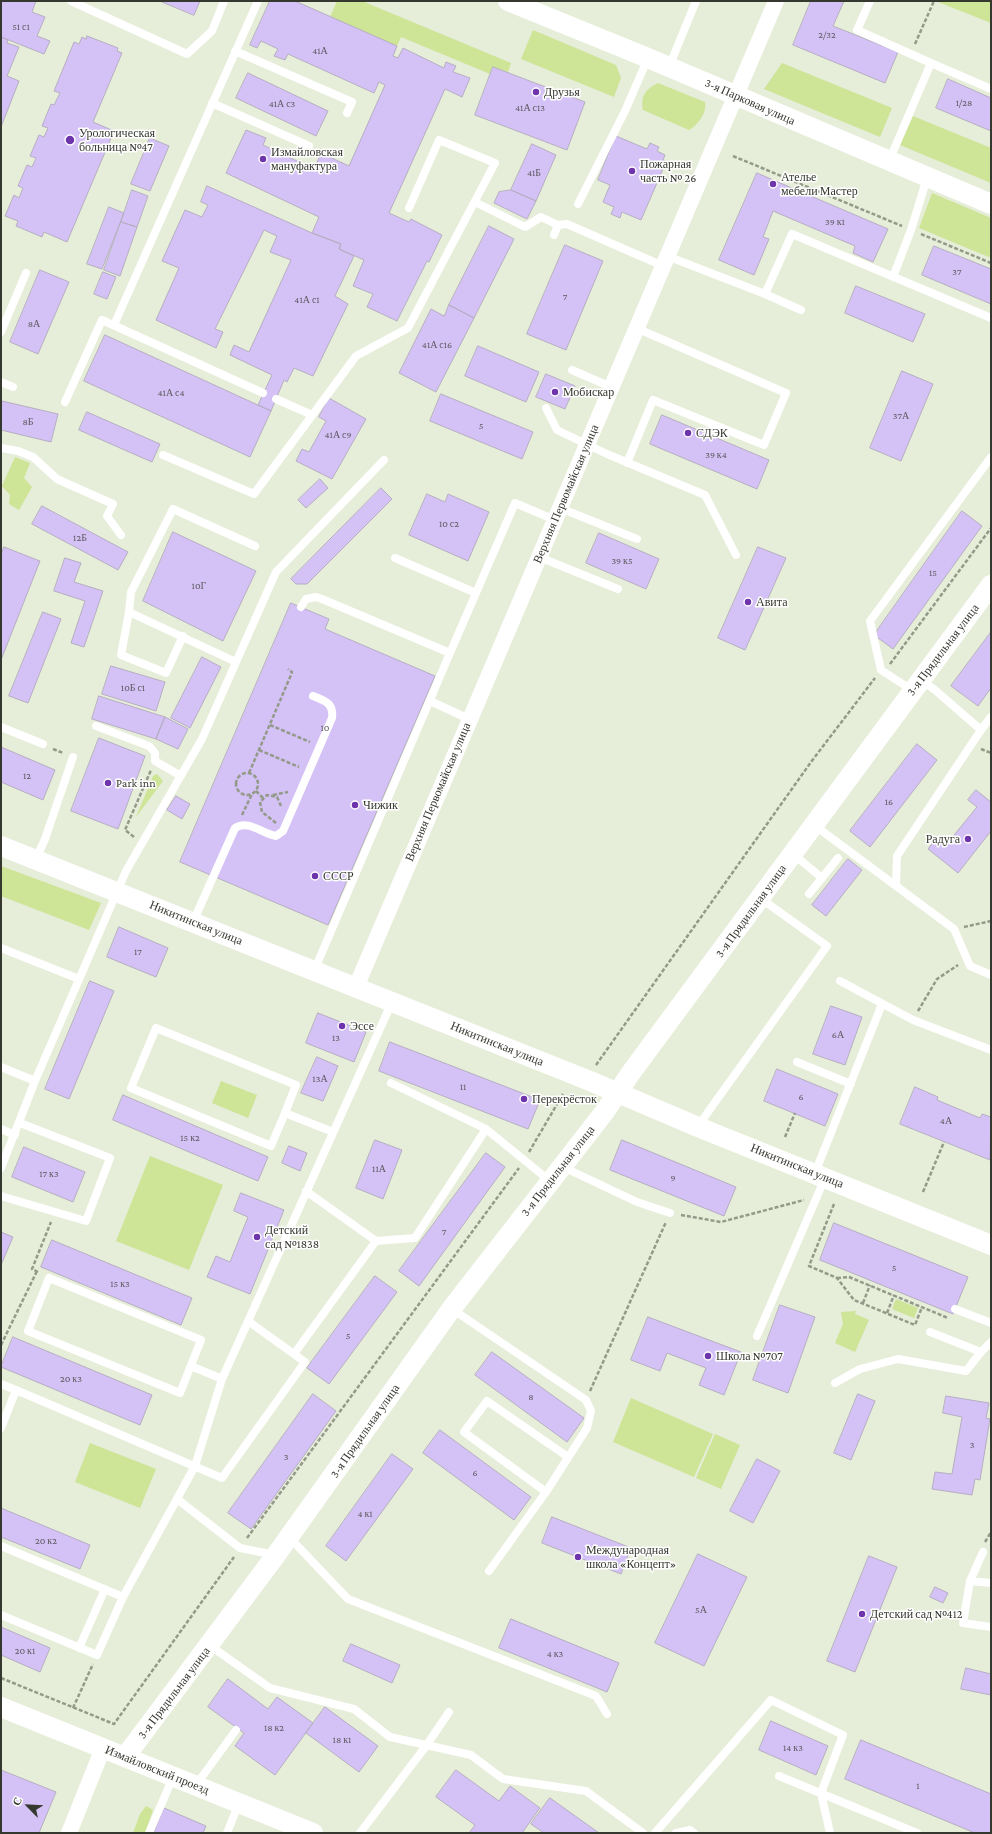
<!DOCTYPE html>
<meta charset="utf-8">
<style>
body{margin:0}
#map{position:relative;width:992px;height:1834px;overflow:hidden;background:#e6edd8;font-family:"Crimson Pro",serif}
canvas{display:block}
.frame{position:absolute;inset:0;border:2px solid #35382f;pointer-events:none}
.north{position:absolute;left:8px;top:1786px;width:40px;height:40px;-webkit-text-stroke:3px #fff;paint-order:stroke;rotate:294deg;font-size:11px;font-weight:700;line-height:16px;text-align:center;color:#35382f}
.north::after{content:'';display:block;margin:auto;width:14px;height:18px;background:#35382f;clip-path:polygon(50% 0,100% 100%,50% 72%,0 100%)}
</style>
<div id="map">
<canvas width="992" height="1834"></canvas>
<div class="frame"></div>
<div class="north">С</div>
</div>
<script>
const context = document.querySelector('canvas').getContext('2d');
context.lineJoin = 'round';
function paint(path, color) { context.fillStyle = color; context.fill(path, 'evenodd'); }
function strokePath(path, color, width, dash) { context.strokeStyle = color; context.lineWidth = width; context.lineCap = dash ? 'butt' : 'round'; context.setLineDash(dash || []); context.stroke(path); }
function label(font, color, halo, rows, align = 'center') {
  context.font = font + ' "Crimson Pro",serif'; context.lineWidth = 3; context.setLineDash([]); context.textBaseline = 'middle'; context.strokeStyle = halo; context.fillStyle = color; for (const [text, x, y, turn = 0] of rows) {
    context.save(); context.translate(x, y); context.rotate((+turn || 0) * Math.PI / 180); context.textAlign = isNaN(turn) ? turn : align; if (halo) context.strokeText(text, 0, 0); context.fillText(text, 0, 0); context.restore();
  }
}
const green = new Path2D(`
 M337,1h25l149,62 -3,9 -15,-5 -3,7 -89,-37 -4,9 -67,-29z
 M991,1v22l-53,-21 1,-1z
 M533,30l83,35 5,13 -7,19 -93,-38z
 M782,63l110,45 -12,29 -116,-48z
 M658,83l47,19c2,11 -7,23 -16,28l-46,-20c-3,-14 3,-21 15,-27z
 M913,116l78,32v35l-91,-38z
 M932,193l59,25v40l-72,-30z
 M15,457l15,6 -6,15 8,9 -13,23 -10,-6 1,-9 -8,-9z
 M157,774l6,7 -27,36 17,-41z
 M1,866l100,37 -12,27 -88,-34z
 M221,1081l36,14 -9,23 -36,-15z
 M150,1156l73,29 -34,85 -73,-29z
 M896,1299l22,9 -4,10 -22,-9z
 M856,1311l-1,3 14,6 -14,32 -20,-9 8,-19 -2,-12z
 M631,1398l82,36 -19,43 -81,-35z
 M715,1434l25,11 -19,44 -25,-11z
 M90,1443l66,26 -16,39 -65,-26z
 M146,1806l7,4 -8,23h-12l7,-19z`);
const building = new Path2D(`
 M1,1h35l-4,11 13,5 -8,19 13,5 -6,13 -43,-17z
 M160,1h40l-6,14z
 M270,1h25l102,45 -4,10 5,2 5,-10 41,20 2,-6 10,4 -3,6 17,6 -8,19 -17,-8 -56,124 20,9 2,-3 31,16 -13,27 -2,-1 -30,60 -30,-14 6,-13 -20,-8 11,-26 -25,-11 2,-5 -29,-11 7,-16 -93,-44 20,-43 20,8 -3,7 51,24 7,-16 28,13 36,-81 -6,-3 -5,11 -86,-39 -3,6 -11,-4 4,-7 -17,-8 -4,7 -7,-3z
 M811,1h33l-11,25 65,26 -13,31 -92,-38z
 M87,36l31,12 -1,3 5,2 -29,69 21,9 -47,111 -23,-10 -2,5 -26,-11 2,-5 -13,-5 9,-21 5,3 4,-10 -5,-2 9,-21 5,2 4,-9 -6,-2 9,-21 5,2 4,-9 -6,-2 9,-22 3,1 6,-12 -6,-2 20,-49 5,2 3,-7 4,2z
 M1,37l7,3 -1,3 12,4 -12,29 12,5 -18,46z
 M493,67l92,35 -18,48 -92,-35z
 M248,73l80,38 -12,25 -80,-38z
 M948,79l43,19v33l-55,-23z
 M616,136l31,13 3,-6 9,4 -2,4 8,4 -2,5 3,2 -25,58 -19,-8 -2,6 -9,-4 3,-7 -11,-5 7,-17 -12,-5z
 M150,138l19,8 -19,45 -19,-7z
 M532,144l24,11 -20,46 -25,-11z
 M757,173l131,56 -15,33 -20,-9 2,-7 -82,-35 -10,26 6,2 -15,36 -35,-15z
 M207,186l105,47 29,11 -2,5 15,7 -19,40 13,8 -35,72 -19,-8 -7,14 -3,-2 -13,31 -13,-6 14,-30 -42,-20 4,-10 15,7 42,-92 -21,-8 7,-16 -13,-6 -49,99 8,3 -7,16 -60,-28 23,-52 -17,-7 23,-51 17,7 6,-12 -7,-3z
 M132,190l16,6 -11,31 -16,-5z
 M511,190l25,11 -9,18 -33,-16 5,-11z
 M109,207l15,6 -22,56 -15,-5z
 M121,222l16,5 -17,49 -16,-6z
 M489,226l25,13 -40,79 -25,-13z
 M565,245l38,16 -37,89 -39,-16z
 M934,246l57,23v35l-69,-29z
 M40,270l29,12 -31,72 -28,-12z
 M103,272l13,5 -9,22 -13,-5z
 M856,286l69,28 -12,28 -68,-29z
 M449,305l25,13 -38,74 -37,-19 32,-64 13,7z
 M105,335l166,76 -21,46 -166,-76z
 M478,346l61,26 -13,30 -61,-26z
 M902,371l31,13 -32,77 -31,-13z
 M546,374l29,12 -10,23 -29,-12z
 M441,394l92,38 -11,27 -92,-38z
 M329,398l37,21 -34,60 -36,-18 6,-12 7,3 17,-31 -7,-4z
 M2,401l56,13 -7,28 -50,-12z
 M87,412l73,32 -8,18 -73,-32z
 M662,415l107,45 -12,29 -107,-45z
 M320,479l8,9 -22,20 -8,-8z
 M381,488l11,11 -85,85h-11l-5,-5z
 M427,494l18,8 3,-8 41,18 -21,49 -59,-26z
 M42,506l86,46 -10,18 -86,-46z
 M962,511l20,15 -89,123 -19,-14z
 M173,532l83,39 -33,70 -80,-40z
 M599,533l60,26 -13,30 -60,-26z
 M4,547l36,14 -39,99v-105z
 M758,547l28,11 -41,92 -27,-12z
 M65,558l16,5 -7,19 29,9 -19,56 -13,-4 14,-42 -31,-10z
 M291,603l38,16 -4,10 110,47 -107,249 -148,-63z
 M43,612l18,7 -33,84 -19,-7z
 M991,632v56l-13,18 -27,-20z
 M202,657l19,10 -31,61 -19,-10z
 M111,666l54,16 -9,29 -54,-17z
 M99,696l66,21 -9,22 -64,-20z
 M165,717l23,12 -10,20 -22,-10z
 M99,738l46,18 -27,73 -47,-18z
 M917,744l20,16 -67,87 -20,-16z
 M1,747l54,23 -12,30 -42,-18z
 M976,790l15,12v29l-33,42 -30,-24 8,-11 10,7 31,-38 -9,-7z
 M176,796l14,8 -8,15 -15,-9z
 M848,859l14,11 -36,46 -14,-11z
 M119,927l49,21 -12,29 -49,-20z
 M90,981l24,10 -45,108 -24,-10z
 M831,1006l31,11 -17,48 -32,-11z
 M318,1013l48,19 -12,30 -48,-19z
 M390,1042l150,58 -12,29 -149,-58z
 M317,1057l21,9 -15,35 -22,-8z
 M777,1069l61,25 -13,32 -61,-25z
 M915,1087l23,10 -1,3 43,18 2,-4 9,3 -1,43 -90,-36z
 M123,1095l145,62 -10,24 -145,-61z
 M375,1140l27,10 -19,49 -27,-11z
 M622,1140l114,47 -12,29 -114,-46z
 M289,1146l18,7 -7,18 -18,-8z
 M24,1147l61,25 -12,30 -61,-25z
 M486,1153l19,14 -86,119 -20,-15z
 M241,1193l43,17 -34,84 -43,-17 9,-21 14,6 18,-45 -14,-6z
 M834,1223l134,54 -15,37 -133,-54z
 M1,1232l12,5 -12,28z
 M52,1240l140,58 -11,27 -140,-58z
 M375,1276l22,16 -68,92 -22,-16z
 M780,1305l35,12 -27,76 -35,-13z
 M648,1317l93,35 -17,43 -25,-10 7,-17 -39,-15 -7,18 -29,-11z
 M13,1337l139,58 -12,30 -139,-58z
 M492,1352l92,66 -17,24 -92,-67z
 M313,1394l23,17 -85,118 -23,-16z
 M858,1394l17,7 -24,59 -17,-7z
 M946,1396l43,7 -3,15 4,1 -10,61 -5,-1 -3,16 -40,-6 3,-17 17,2 10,-57 -19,-4z
 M440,1430l91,67 -17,23 -91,-67z
 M392,1454l21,15 -67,92 -20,-15z
 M757,1459l23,12 -27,52 -23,-12z
 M1,1508l89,37 -10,24 -79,-32z
 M552,1517l79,31 -10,26 -79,-31z
 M698,1554l49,23 -43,89 -49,-23z
 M869,1556l28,11 -42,105 -28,-11z
 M935,1587l13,6 -5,10 -13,-6z
 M511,1619l108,44 -12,29 -108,-44z
 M1,1627l49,21 -10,24 -39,-17z
 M351,1644l49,21 -8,18 -49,-22z
 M966,1668l25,6v21l-30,-6z
 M228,1679l40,30 9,-12 36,26 -38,52 -40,-29 9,-13 -36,-26z
 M325,1707l53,39 -19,26 -53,-39z
 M771,1721l57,25 -12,29 -57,-25z
 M861,1740l130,54v39h-16l-130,-54z
 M1,1770l55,22 -17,41h-38z
 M456,1770l43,31 11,-15 30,22 -18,25h-53l6,-8 -39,-28z
 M550,1798l49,35h-55l-13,-9z
 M164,1808l42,18 -3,7h-49z`);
const path = new Path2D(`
 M915,44l19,-43
 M733,156l169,70
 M921,234l70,29
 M890,664l101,-136
 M270,725l40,17
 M53,749l10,4
 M981,749l10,4
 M259,750l40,17
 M249,773l42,-98 1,-3 -4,-3
 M236 784a11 11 0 1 1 22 0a11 11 0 1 1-22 0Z
 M256,791l7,7
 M273,795l15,-3
 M242,815l10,-21
 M276,823l-14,-11 -2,-10 7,-7 10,2 4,9
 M134,837l-9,-7 26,-60
 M964,927l27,-6
 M918,1011l19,-32 21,-14
 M596,1065l215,-303 64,-84
 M785,1137l10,-24
 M529,1152l34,-58
 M923,1192l21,-50
 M834,1204l-25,62 28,12 17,22 61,25 7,-18
 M681,1215l40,7 83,-22
 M38,1272l-6,-3 19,-47
 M837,1278l12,-1 99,41
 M863,1303l7,-18
 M887,1313l7,-18
 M1,1345l36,-74
 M590,1391l76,-169
 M247,1538l272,-370
 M985,1542l6,-10
 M1,1678l113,46 120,-167
 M73,1708l20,-44`);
const service = new Path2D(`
 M71,1l116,53 25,-23 12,-30
 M870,1l-13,29 74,33 -42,98
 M235,51l117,51 -5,11
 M931,63l60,26
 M669,67l27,-66
 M212,103l97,43
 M475,202l50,25 16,-10 17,8
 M578,204l47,-93 23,-53
 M554,235l4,-10 9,-1 96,42
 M667,256l98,38 27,-60 199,84
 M893,277l18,-47 16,-52
 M765,294l36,16
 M114,325l144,-324
 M1,332l25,-59
 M572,370l39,17
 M1,382l12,5
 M276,399l36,16
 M65,402l37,-82 161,73
 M546,408l11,22 50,24 98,41 31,60
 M1,448l17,3 15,6 24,22 56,25 -6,12 14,19
 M163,455l91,39 102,-138 52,-28 87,-165 -56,-23 -30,68
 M627,463l26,-63 111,45 22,-52 -150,-65
 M560,508l77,31
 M539,557l79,32
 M395,558l81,35
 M301,607l5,-8 10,-2 6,2 128,54 -136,318
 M129,612l-8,43 45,18 17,-37
 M450,653l65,-150 40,17
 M236,662l-107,-50 2,-20 42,-83 82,37
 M921,680l14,10 46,40 10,-13
 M912,690l-31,-20 -11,-49 121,-164
 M430,701l39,18
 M96,726l53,20 6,7v8l26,15
 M1,727l42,17
 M814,825l140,104 16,37 21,9
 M793,854l29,24
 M36,859l9,-20 28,-82
 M896,886l1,-30 84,-126
 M809,894l29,-36
 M193,922l42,-94c13,-9 28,6 41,8l7,-5 49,-113c2,-15 -7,-17 -19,-22
 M1,948l78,31
 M840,981l73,39 78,30
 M797,1062l54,22
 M1,1067l34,14
 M285,1113l11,-28 -140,-57 -25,60 140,58 14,-33 48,19
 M698,1126l129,-180 -67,-48
 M1,1129l14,6
 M486,1129l64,52
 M563,1167l74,35 33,11
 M1,1168l34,-87 91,-210 76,-132 74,-167 108,-112
 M815,1173l67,-169
 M306,1191l70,50
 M1,1196l85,25 24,-63 -90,-35
 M49,1278l152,62 -21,53 -152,-62z
 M452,1309l134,91 5,11 -4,17 -41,64 -57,79
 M955,1309l36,14
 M930,1332l51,20 10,-10
 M757,1336l68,-158
 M294,1354l82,-113 39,-3 71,-109 -95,-46
 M191,1366l31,13
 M835,1383l25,-14 38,-10 68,12 15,-19
 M1,1384l15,6 -15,38
 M16,1390l206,88 83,-116 -57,-41
 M546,1492l-82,-60 23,-31 81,56
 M177,1499l63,49 35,7
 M289,1537l59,62 248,97 11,18
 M1,1546l122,51
 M983,1552l-13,29 21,2
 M970,1581l-7,42 28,4
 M1,1615l96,40 26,-58 72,-131 27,-87 170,-377
 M209,1645l61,43 84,21 36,28 81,18 32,24 83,12 57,42
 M79,1648l26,-59
 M779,1776l138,57
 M196,1785l40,-55
 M149,1833l24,-56
 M227,1833l12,-30
 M360,1833l66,-87 23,-34
 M655,1833l116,-133 72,35 -22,58 9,40
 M676,1833l14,-3 4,3`);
const minor = new Path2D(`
 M356,987l420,-986
 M69,1833l34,-85`);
const tertiary = new Path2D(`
 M508,1l140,57 343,146
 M1,846l589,235 108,46 293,118
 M1,1707l312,126
 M125,1757l151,-202 176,-247 154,-198 24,-36 361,-489`);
const markers = [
 [536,92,4,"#6d34ab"],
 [70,140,5,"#6d34ab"],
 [263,159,4,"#6d34ab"],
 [632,171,4,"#6d34ab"],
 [773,184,4,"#6d34ab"],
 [555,392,4,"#6d34ab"],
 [688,433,4,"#6d34ab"],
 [748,602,4,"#6d34ab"],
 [108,783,4,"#6d34ab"],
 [355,805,4,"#6d34ab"],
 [968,839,4,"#6d34ab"],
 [315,876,4,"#6d34ab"],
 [342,1026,4,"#6d34ab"],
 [524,1099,4,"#6d34ab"],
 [257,1237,4,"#6d34ab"],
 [708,1356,4,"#6d34ab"],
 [578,1557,4,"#6d34ab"],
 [862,1614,4,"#6d34ab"]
];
const numberNames = [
 ["51 с1",21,27],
 ["2/32",827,35],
 ["41А",320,51],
 ["1/28",964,103],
 ["41А с3",282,104],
 ["41А с13",530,108],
 ["41Б",534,173],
 ["39 к1",835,222],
 ["37",957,272],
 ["7",565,297],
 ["41А с1",307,300],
 ["8А",34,324],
 ["41А с16",437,345],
 ["41А с4",171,393],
 ["37А",901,416],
 ["8Б",28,422],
 ["5",481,426],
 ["41А с9",338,435],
 ["39 к4",716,455],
 ["10 с2",449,524],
 ["12Б",80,538],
 ["39 к5",622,561],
 ["15",933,573],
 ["10Г",199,586],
 ["10Б с1",133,688],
 ["10",325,728],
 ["12",27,776],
 ["16",889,802],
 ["17",138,952],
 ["6А",838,1035],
 ["13",336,1038],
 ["13А",320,1079],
 ["11",463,1087],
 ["6",801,1097],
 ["4А",946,1121],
 ["15 к2",190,1138],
 ["11А",379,1169],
 ["17 к3",49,1174],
 ["9",673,1178],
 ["7",444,1232],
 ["5",894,1268],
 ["15 к3",120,1284],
 ["5",348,1336],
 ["20 к3",71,1379],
 ["8",531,1397],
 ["3",972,1445],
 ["3",286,1457],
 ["6",475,1473],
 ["4 к1",365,1514],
 ["20 к2",46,1541],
 ["5А",701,1610],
 ["20 к1",25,1651],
 ["4 к3",555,1654],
 ["18 к2",274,1728],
 ["18 к1",342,1740],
 ["14 к3",793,1748],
 ["1",918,1786]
];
const poiNames = [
 ["Друзья",544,92],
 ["Урологическая",79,133],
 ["больница №47",79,147],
 ["Измайловская",271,152],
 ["мануфактура",271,166],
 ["Пожарная",640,164],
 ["часть № 26",640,178],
 ["Ателье",781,177],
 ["мебели Мастер",781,191],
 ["Мобискар",563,392],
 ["СДЭК",696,433],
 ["Авита",756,602],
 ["Park inn",116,783],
 ["Чижик",363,805],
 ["Радуга",960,839,"right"],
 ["СССР",323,876],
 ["Эссе",350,1026],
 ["Перекрёсток",532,1099],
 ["Детский",265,1230],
 ["сад №1838",265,1244],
 ["Школа №707",716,1356],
 ["Международная",586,1550],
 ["школа «Концепт»",586,1564],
 ["Детский сад №412",870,1614]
];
const streetNames = [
 ["3-я Парковая улица",750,102,24],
 ["Верхняя Первомайская улица",566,494,-67],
 ["3-я Прядильная улица",943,650,-53],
 ["Верхняя Первомайская улица",438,792,-67],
 ["3-я Прядильная улица",751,911,-54],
 ["Никитинская улица",196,923,22],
 ["Никитинская улица",497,1044,22],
 ["Никитинская улица",797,1166,22],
 ["3-я Прядильная улица",558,1171,-52],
 ["3-я Прядильная улица",365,1431,-55],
 ["3-я Прядильная улица",174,1693,-53],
 ["Измайловский проезд",157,1770,22]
];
paint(green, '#cee496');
paint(building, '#d4c1f5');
strokePath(building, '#b5aec2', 1);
strokePath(path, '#949a8a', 2.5, [4, 2]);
strokePath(service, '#fff', 8);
strokePath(minor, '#fff', 16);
strokePath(tertiary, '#fff', 20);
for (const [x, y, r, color] of markers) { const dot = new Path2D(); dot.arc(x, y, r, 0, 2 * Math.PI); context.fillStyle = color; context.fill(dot); strokePath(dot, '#fff', 1.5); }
label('10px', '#5d5a60', null, numberNames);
label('12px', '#35382f', '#fff', poiNames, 'left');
label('12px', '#35382f', '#fff', streetNames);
</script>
